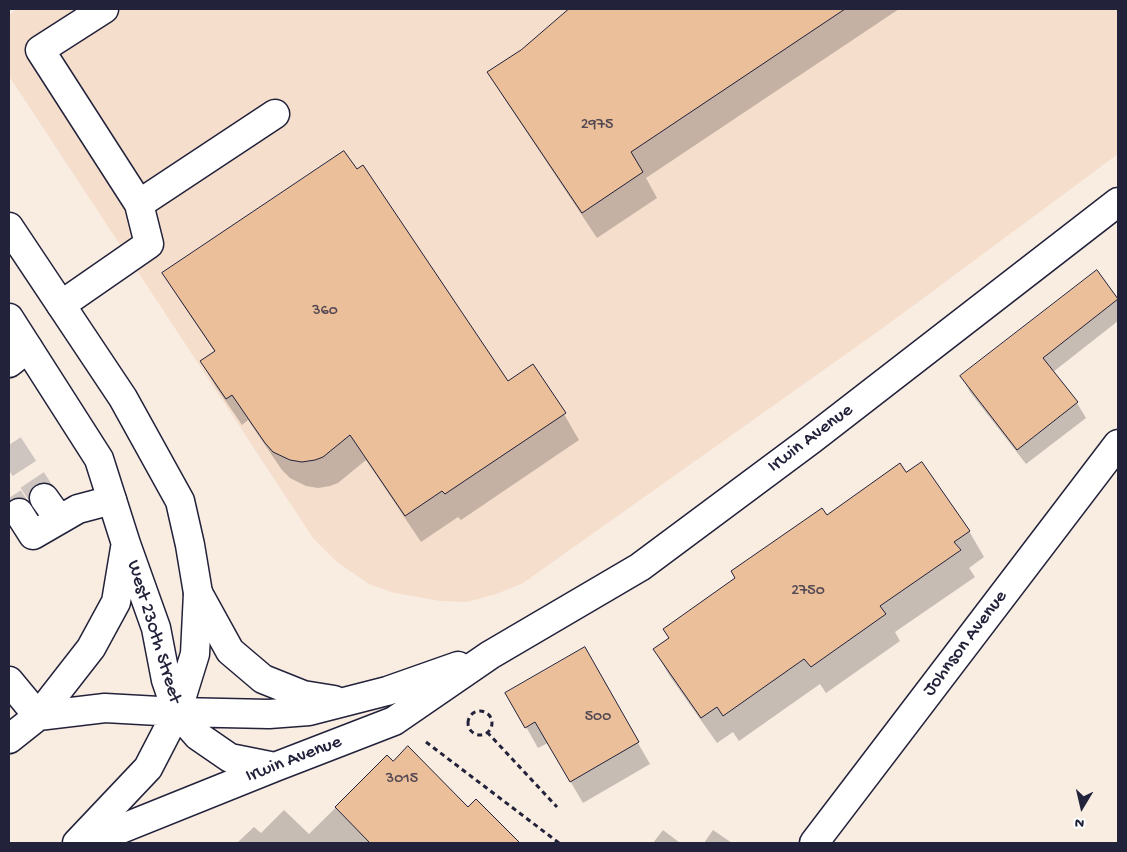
<!DOCTYPE html>
<style>
body{margin:0}
#map{position:relative;width:1127px;height:852px;overflow:hidden;background:#f9ece1;font-family:"Gochi Hand",sans-serif}
canvas{display:block}
.frame{position:absolute;inset:0;border:10px solid #22223b;pointer-events:none}
.north{position:absolute;left:1057px;top:782px;width:50px;height:50px;-webkit-text-stroke:4px #fff;paint-order:stroke;rotate:189deg;font-size:14px;font-weight:700;line-height:20px;text-align:center;color:#22223b}
.north::after{content:'';display:block;margin:auto;width:18px;height:22px;background:#22223b;clip-path:polygon(50% 0,100% 100%,50% 72%,0 100%)}
</style>
<div id="map">
<canvas width="1127" height="852"></canvas>
<div class="frame"></div>
<div class="north">N</div>
</div>
<script>
const context = document.querySelector('canvas').getContext('2d');
context.lineJoin = 'round';
function paint(path, color) { context.fillStyle = color; context.fill(path, 'evenodd'); }
function strokePath(path, color, width, dash) { context.strokeStyle = color; context.lineWidth = width; context.lineCap = dash ? 'butt' : 'round'; context.setLineDash(dash || []); context.stroke(path); }
function label(font, color, halo, rows, align = 'center') {
  context.font = font + ' "Gochi Hand",sans-serif'; context.lineWidth = 5; context.setLineDash([]); context.textBaseline = 'middle'; context.strokeStyle = halo; context.fillStyle = color; for (const [text, x, y, turn = 0] of rows) {
    context.save(); context.translate(x, y); context.rotate((+turn || 0) * Math.PI / 180); context.textAlign = isNaN(turn) ? turn : align; if (halo) context.strokeText(text, 0, 0); context.fillText(text, 0, 0); context.restore();
  }
}
const built = new Path2D(`
 M17,9h1101v145l-231,171 -364,258 -27,11 -29,8 -27,-1 -49,-9 -22,-8 -32,-22 -24,-24 -304,-462v-61z`);
const shadow = new Path2D(`
 M571,9h328l-253,169 11,20 -60,40 -93,-140 -15,-26 32,-21z
 M1097,272l21,27v22l-65,51 24,31 9,15 -60,46 -56,-72 -8,-15z
 M164,273l344,110 56,31 15,26 -118,80 -3,-3 -37,25 -55,-82 -28,23 -8,3 -12,2 -12,-2 -16,-8 -8,-8 -34,-50 -6,5 -26,-38 -15,-26 14,-9 -36,-53z
 M906,474l63,57 15,26 -15,11 6,9 -80,55 5,9 -74,52 -6,-9 -81,57 -6,-9 -16,11 -48,-68 -15,-26 172,-133z
 M584,649l66,115 -67,39 -35,-60 -10,5 -31,-55z
 M387,757l6,6 114,69 7,11h-277l17,-16 7,6 23,-23 25,24z
 M663,830l17,13h-27z
 M713,830l19,13h-28z`);
const building = new Path2D(`
 M569,9h276l-214,143 12,20 -61,41 -95,-141 34,-22z
 M344,151l13,18 6,-4 145,216 25,-17 33,49 -121,81 -3,-3 -37,25 -55,-81 -27,22 -8,3 -13,2 -12,-2 -17,-8 -8,-9 -33,-48 -6,4 -26,-38 15,-10 -53,-78z
 M1097,270l21,29 -75,59 35,44 -61,48 -57,-74z
 M922,462l48,69 -16,11 7,8 -81,56 6,8 -75,53 -7,-8 -81,57 -6,-9 -16,11 -48,-69 16,-11 -6,-9 72,-51 -4,-7 91,-63 5,7 73,-52 6,9z
 M585,647l54,95 -69,40 -35,-60 -10,6 -20,-35z
 M408,746l60,61 8,-8 44,44h-150l-35,-36 52,-52 6,6z`);
const minorTunnel = new Path2D(`
 M9,445l35,53
 M9,498l10,15`);
const path = new Path2D(`
 M468 723a12 12 0 1 1 24 0a12 12 0 1 1-24 0Z
 M487,732l70,75
 M426,742l133,101`);
const minor = new Path2D(`
 M139,204l136,-90
 M61,305l88,-61 -10,-40 -99,-154 64,-41
 M9,363l19,-15
 M44,498l15,21
 M19,513l14,22 45,-26 34,-9
 M198,593l32,58 33,28 40,16 31,5
 M9,681l29,35
 M177,712l92,2 40,-3 78,-20 71,-25
 M177,712l21,24 32,22 45,9
 M86,843l189,-76 119,-46 96,-66 150,-88 172,-128 306,-237
 M814,843l304,-399`);
const major = new Path2D(`
 M9,227l114,171 57,103 10,44 8,48 -3,61 -18,58 -29,56 -71,75
 M9,318l90,141 27,85 30,84 10,52 11,32
 M38,716l53,-68 25,-46 9,-54
 M9,739l29,-23 67,-8 72,4`);
const numberNames = [
 ["2975",597,126],
 ["360",325,312],
 ["2750",808,592],
 ["500",598,718],
 ["3015",402,780]
];
const streetNames = [
 ["Irwin Avenue",811,439,-37],
 ["West 230th Street",153,632,73],
 ["Johnson Avenue",966,644,-53],
 ["Irwin Avenue",294,760,-21]
];
paint(built, '#f5decc');
paint(shadow, '#0003');
paint(building, '#ebbf9a');
strokePath(building, '#22223b', 1);
strokePath(minorTunnel, '#cec4c0', 28, [28, 14]);
strokePath(minor, '#22223b', 31);
strokePath(major, '#22223b', 31);
strokePath(path, '#22223b', 3, [5, 4]);
strokePath(minor, '#fff', 28);
strokePath(major, '#fff', 28);
label('16px', '#544953', null, numberNames);
label('19px', '#22223b', '#fff', streetNames);
</script>
